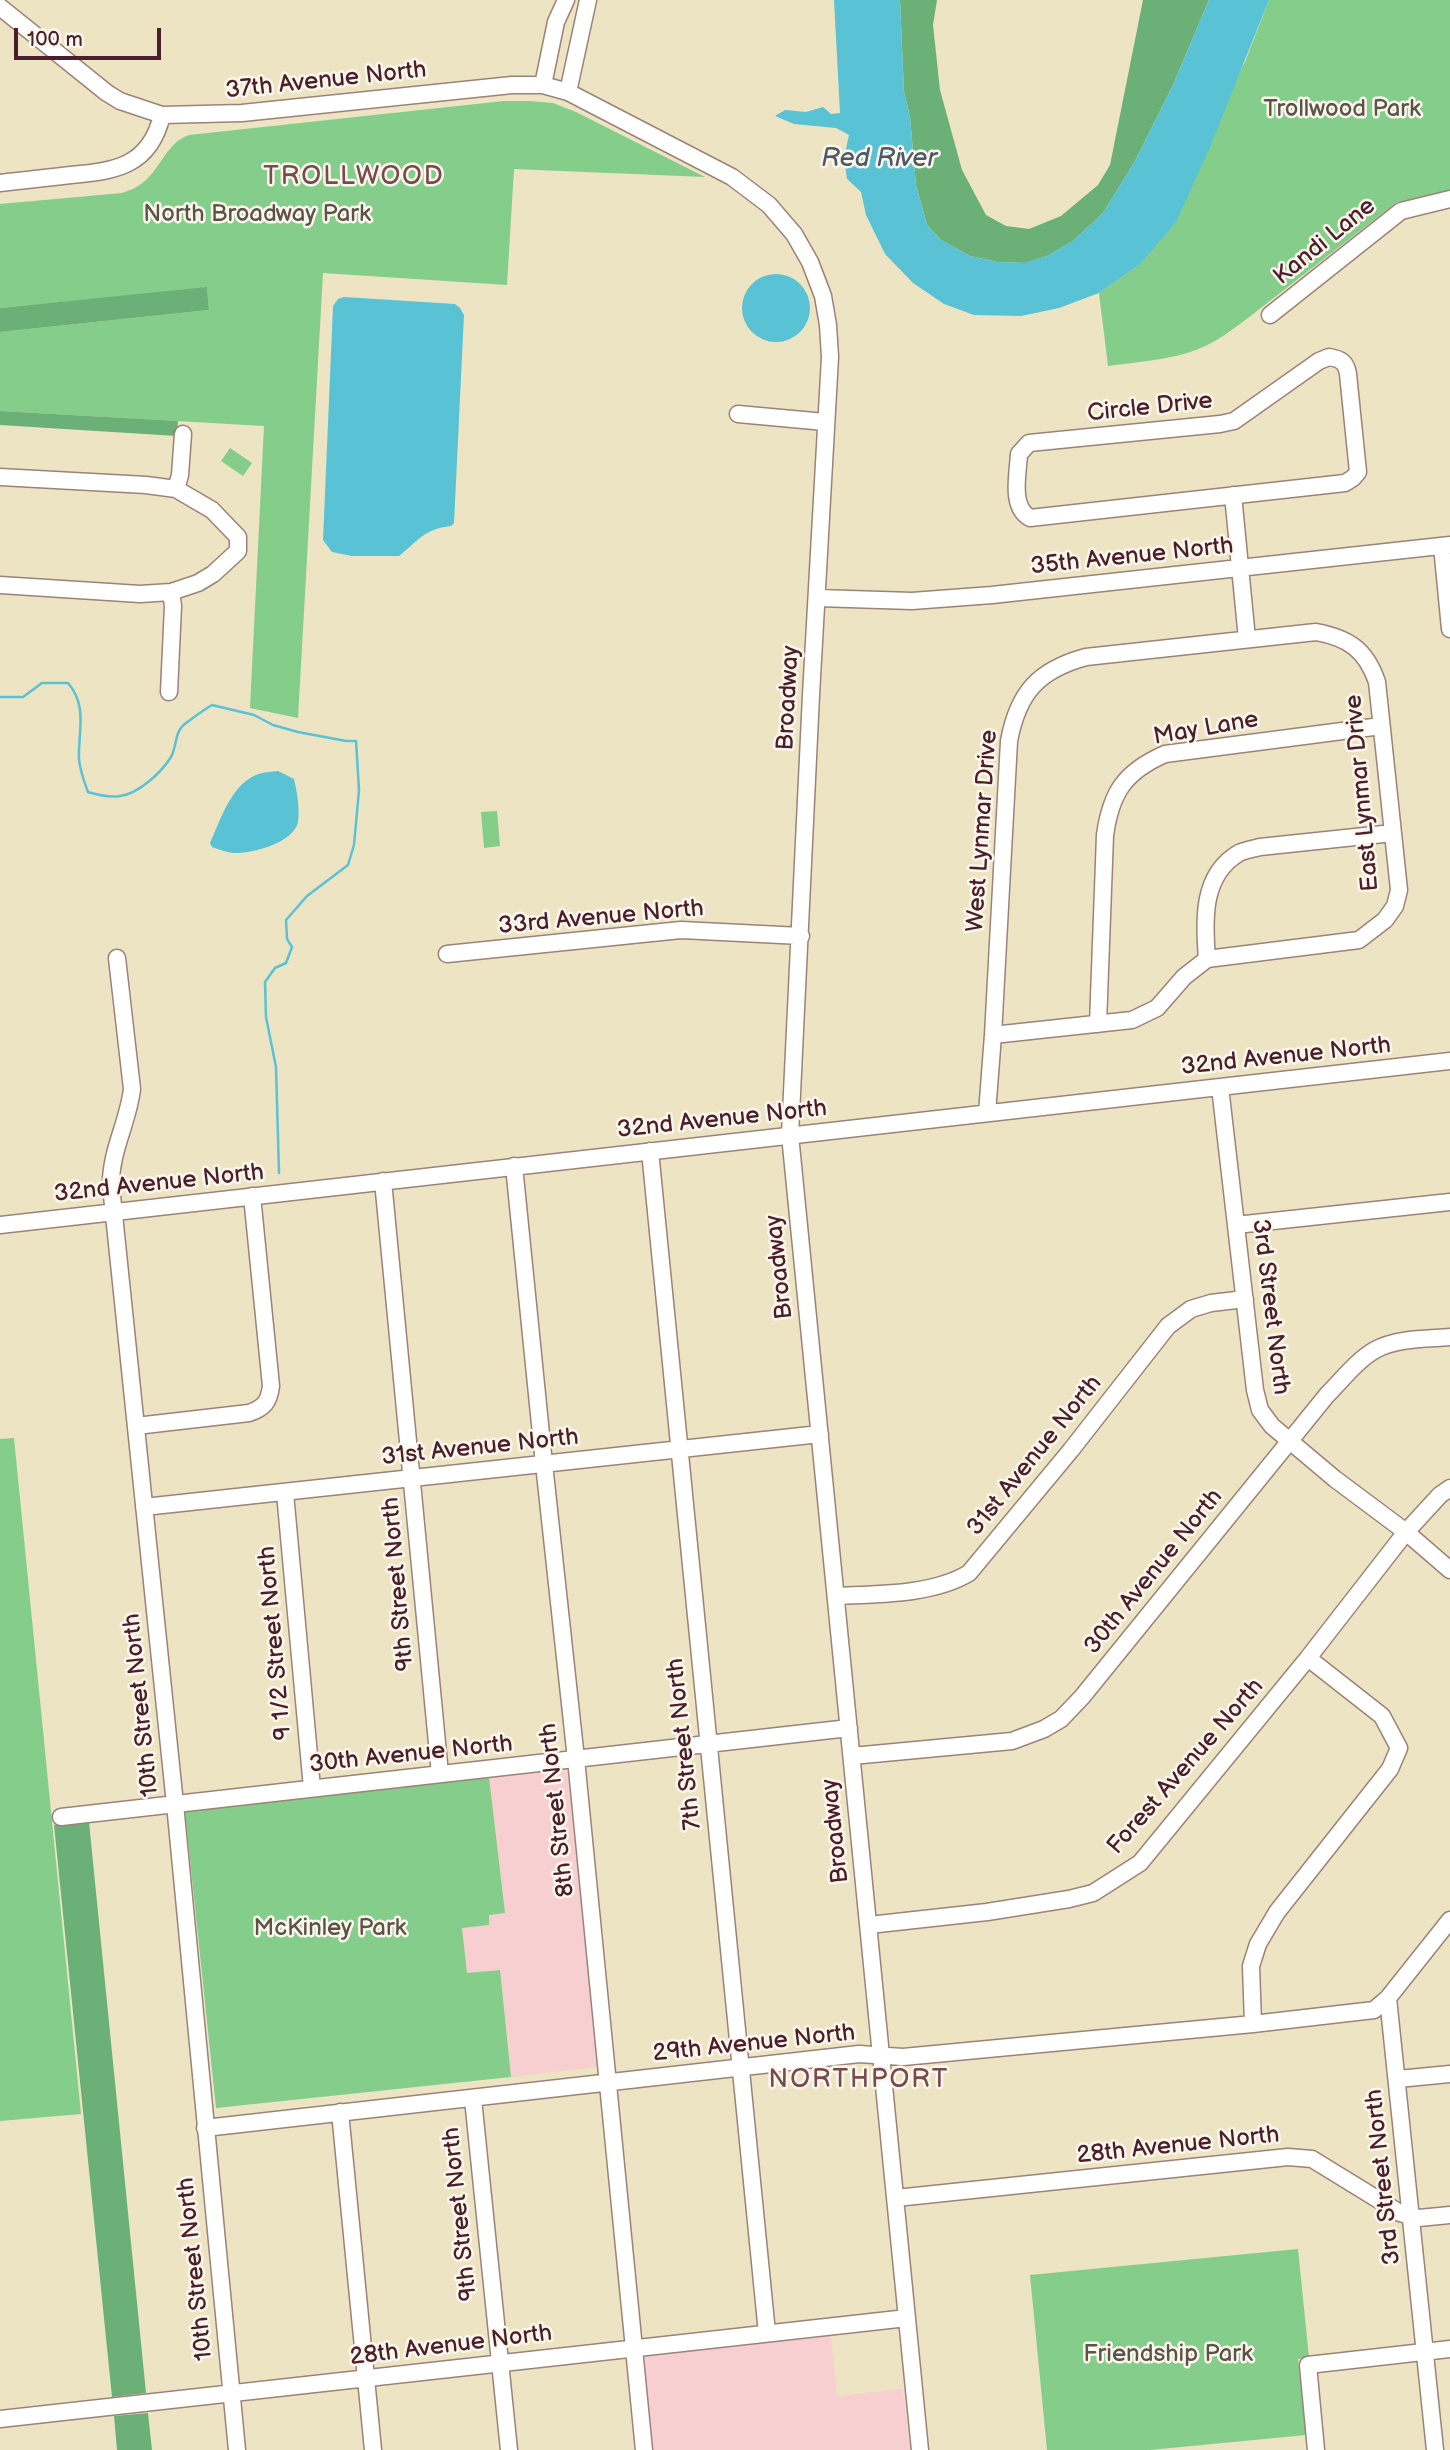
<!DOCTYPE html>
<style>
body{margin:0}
#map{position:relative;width:1450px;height:2450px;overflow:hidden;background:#ede4c4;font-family:"Balsamiq Sans",sans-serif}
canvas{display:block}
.scale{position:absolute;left:14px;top:28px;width:147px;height:32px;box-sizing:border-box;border:4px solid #4a1f2b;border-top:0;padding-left:9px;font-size:21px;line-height:24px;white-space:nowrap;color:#4a1f2b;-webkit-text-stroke:5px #fbf7ec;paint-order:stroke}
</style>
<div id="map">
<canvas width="1450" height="2450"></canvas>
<div class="scale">100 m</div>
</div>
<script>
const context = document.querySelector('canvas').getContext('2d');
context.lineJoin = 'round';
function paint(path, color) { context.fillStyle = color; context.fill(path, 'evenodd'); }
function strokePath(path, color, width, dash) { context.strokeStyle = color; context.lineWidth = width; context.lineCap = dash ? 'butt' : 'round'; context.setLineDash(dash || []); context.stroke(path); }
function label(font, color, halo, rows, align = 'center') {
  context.font = font + ' "Balsamiq Sans",sans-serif'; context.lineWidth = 5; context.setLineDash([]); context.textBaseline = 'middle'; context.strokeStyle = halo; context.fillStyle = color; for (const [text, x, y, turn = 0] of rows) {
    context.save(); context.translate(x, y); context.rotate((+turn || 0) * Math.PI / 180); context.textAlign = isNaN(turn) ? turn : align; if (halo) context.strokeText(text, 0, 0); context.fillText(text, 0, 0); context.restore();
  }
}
const built = new Path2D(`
 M557,1769l10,3 2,11 28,284 -86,10 -11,-107 -33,4 -5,-46 27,-3v-10l16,-2 -16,-136z
 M831,2336l6,60 66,-7 7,61h-260l-9,-89 3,-5z`);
const green = new Path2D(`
 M1269,0h181v194l-53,8 -149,116c-16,12 -33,25 -52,32 -28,10 -59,12 -88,16l-9,-73 40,-28 106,-203z
 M504,101h25l24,2 23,9 129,65 -191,-8 -7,116 -184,-12 -25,445 -48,-10 14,-282 -264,-15v-79l209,-22 -2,-22 -207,20v-104l122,-11c5,-2 12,-4 16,-7 22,-13 27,-43 51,-51z
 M230,448l22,15 -9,13 -22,-15z
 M497,811l3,35 -16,2 -3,-36z
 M14,1438l67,676 -81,7v-682z
 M489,1777l16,136 -16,2v10l-27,3 5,45 33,-3 11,107 -295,31 -31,-297z
 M1298,2249l11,109 -11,1 8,76 -156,15h-103l-17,-175z`);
const forest = new Path2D(`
 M900,0h37l-4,25 7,65 22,80 24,45 20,11 23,3 32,-13 37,-31 12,-20 33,-165h66l-36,85 -38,76 -32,52 -30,28 -26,15 -22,7 -28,-1 -27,-6 -29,-16 -14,-15 -11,-40 -6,-68 -6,-25z
 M207,287l2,23 -209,22v-24z
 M0,411l178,10 -1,15 -177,-11z
 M89,1822l57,571 -34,4 -58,-572z
 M148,2413l4,37h-35l-3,-34z`);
const water = new Path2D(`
 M834,0h66l4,92 6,25 6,68 11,40 14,15 29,16 27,6 27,1 23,-7 26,-15 30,-28 32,-52 38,-76 36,-85h60l-59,147 -34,75 -37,43 -40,28 -40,15 -38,8 -47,-1 -30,-11 -31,-21 -28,-29 -19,-39 -5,-23 -14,-13 -3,-21 5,-23 -13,-7 -42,-4 -19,-8 10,-6 21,2 17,-5 8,7 9,-1z
 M742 308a34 34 0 1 1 68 0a34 34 0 1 1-68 0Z
 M344,297l111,7 5,4 4,7 -10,208 -3,3c-27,3 -33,15 -52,30h-47l-20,-4 -9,-12 10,-234 5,-7z
 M278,771l16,8c3,13 6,29 4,43 -4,21 -47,32 -65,31 -7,-1 -15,-4 -21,-6l-2,-4c10,-22 21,-58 46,-68 7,-3 14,-3 22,-4z`);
const stream = new Path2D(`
 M0,697h23l19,-14h26c20,23 10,49 11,76 1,12 5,22 9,33 10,3 21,6 32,4 18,-2 41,-23 51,-39 6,-10 3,-26 15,-34 8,-6 16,-12 26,-18l42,10 19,10 25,7 48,9h10l3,49 -5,55 -6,20 -41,31 -21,24 1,19 5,8 -6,16 -11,5 -10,14 1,35 10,50 3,106`);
const minor = new Path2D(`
 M0,7l107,86 13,8 42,14
 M543,85l13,-63 10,-22
 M568,92l20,-92
 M0,183c24,-3 47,-5 71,-8 45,-4 79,-9 91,-60l80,-2 270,-28h31l25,7 164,85 37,28 25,29 16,28 13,34 5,29 2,32 -19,338 -21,440 130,1315
 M1270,315l131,-104 49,-12
 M1329,357c12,2 17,5 19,17l10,98 -5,6 -8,5 -315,35c-20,-11 -12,-44 -11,-64l10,-11 191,-19 14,-3 85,-60z
 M738,414l87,8
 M0,477l146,8 30,4 36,21 26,27v14l-25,23 -15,9 -27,9 -31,2 -140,-9
 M176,489l4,-14 3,-41
 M1233,495l14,144
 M1442,546l8,83
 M818,598l94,3 80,-6 458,-50
 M169,692l4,-86 -2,-14
 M447,954l234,-24 120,6
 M117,958l15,131c-4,34 -22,63 -21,97l64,618 62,646
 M1207,959c-3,-37 -6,-84 32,-106 6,-3 14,-4 21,-6l133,-14
 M1098,1024l7,-189c6,-42 19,-63 60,-81l216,-28
 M1220,1087l35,303 5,20 12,16 63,53 71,53 44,38
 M987,1113l6,-78 16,-294c9,-48 29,-71 77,-84l230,-25c33,6 50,18 61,50l22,208 -4,16 -10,14 -26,20 -152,19 -23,18 -27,31 -25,12 -139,15
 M650,1151l117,1182
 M514,1166l30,298 32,295 68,691
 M383,1181l57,593
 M0,1225l1450,-164
 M1236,1225l214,-23
 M136,1426l113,-13c15,-5 20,-11 22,-27l-19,-190
 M285,1493l27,295
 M144,1507l676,-73
 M836,1596c41,-2 97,-1 133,-23l102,-123 97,-124 23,-17 20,-6 34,-4
 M852,1756l160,-15 32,-12 17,-10 21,-22 245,-302c15,-15 29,-34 48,-45 21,-12 51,-11 75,-13
 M61,1817l788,-89
 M869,1925l118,-13 82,-13 24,-6 47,-30 168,-205 98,-126 34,-37 10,-7
 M1253,2024l-2,-58 7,-22 19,-32 113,-143 9,-21 -17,-32 -74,-58
 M1398,2079l52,-5
 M473,2099l36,351
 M340,2112l33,338
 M205,2128l654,-74 44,3 350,-33 121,-14 14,-12
 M896,2198l392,-41 24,2 88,54 19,5 31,-3
 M0,2419l907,-101
 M1316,2450l-8,-85 142,-16
 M1435,2450l-47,-452 62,-78`);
const streetNames = [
 ["37th Avenue North",326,81,-6],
 ["Kandi Lane",1325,242,-39],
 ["Circle Drive",1150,408,-6],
 ["35th Avenue North",1132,557,-6],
 ["Broadway",789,698,-87],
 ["May Lane",1206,729,-10],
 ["East Lynmar Drive",1363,793,-95],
 ["West Lynmar Drive",983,831,-86],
 ["33rd Avenue North",601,918,-5],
 ["32nd Avenue North",1286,1057,-6],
 ["32nd Avenue North",722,1120,-6],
 ["32nd Avenue North",159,1184,-6],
 ["Broadway",780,1267,-96],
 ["3rd Street North",1270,1307,83],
 ["31st Avenue North",480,1448,-6],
 ["31st Avenue North",1035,1456,-51],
 ["30th Avenue North",1154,1572,-51],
 ["9th Street North",399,1584,-95],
 ["9 1/2 Street North",276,1643,-95],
 ["10th Street North",142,1705,-96],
 ["7th Street North",685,1744,-96],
 ["30th Avenue North",411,1755,-6],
 ["Forest Avenue North",1186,1767,-49],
 ["8th Street North",558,1810,-96],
 ["Broadway",836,1831,-96],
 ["29th Avenue North",754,2044,-6],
 ["28th Avenue North",1178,2146,-6],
 ["3rd Street North",1384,2177,-96],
 ["9th Street North",461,2214,-96],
 ["10th Street North",196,2269,-96],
 ["28th Avenue North",451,2346,-7]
];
const parkNames = [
 ["Trollwood Park",1342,110],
 ["North Broadway Park",257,215],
 ["McKinley Park",330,1929],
 ["Friendship Park",1168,2355]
];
const waterNames = [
 ["Red River",879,159]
];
const neighbourhoodNames = [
 ["TROLLWOOD",354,177],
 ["NORTHPORT",859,2080]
];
paint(built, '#f7cfd1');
paint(green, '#84cd8a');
paint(forest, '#6bb076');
paint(water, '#59c3d5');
strokePath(stream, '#59c3d5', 2.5);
strokePath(minor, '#9c8278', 19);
strokePath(minor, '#fff', 16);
label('24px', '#4a1f2b', '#fbf7ec', streetNames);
label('24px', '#5b5348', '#fbf7ec', parkNames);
label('italic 26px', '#4f5866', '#fbf7ec', waterNames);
context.letterSpacing = '2px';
label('26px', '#79494e', '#fbf7ec', neighbourhoodNames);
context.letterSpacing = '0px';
</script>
